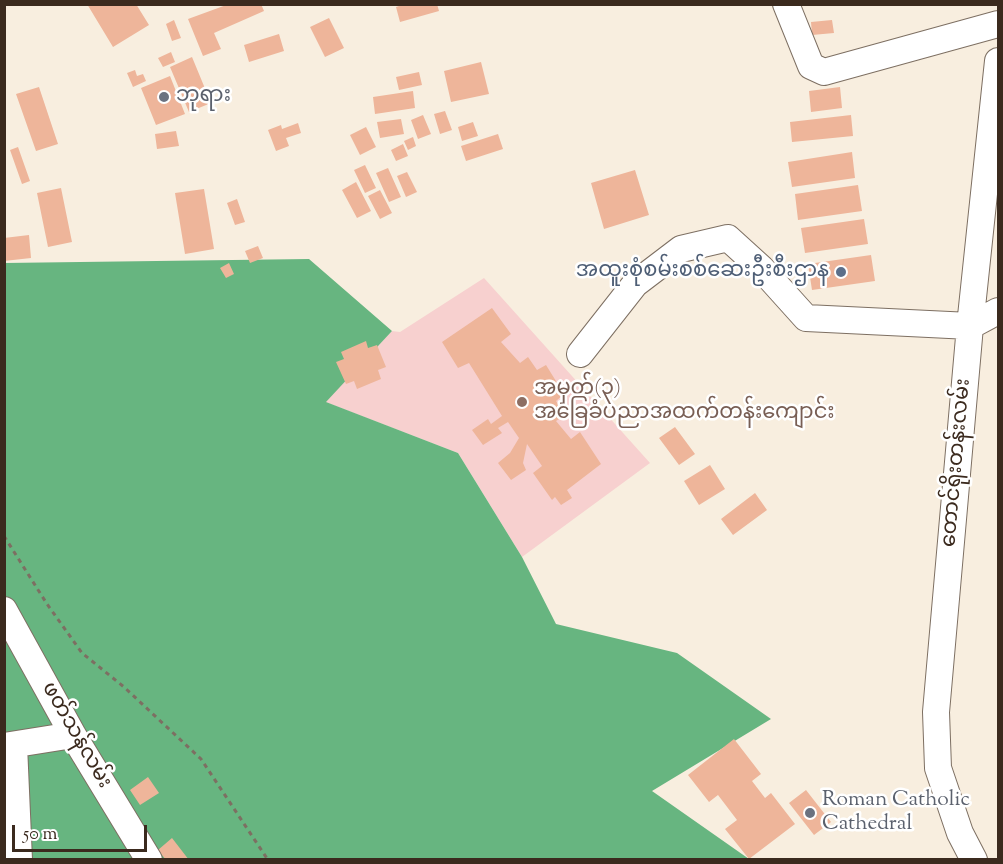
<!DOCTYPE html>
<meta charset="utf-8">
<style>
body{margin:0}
#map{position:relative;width:1003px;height:864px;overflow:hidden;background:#f8eedf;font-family:"Sorts Mill Goudy",serif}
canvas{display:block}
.frame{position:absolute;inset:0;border:6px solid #3b2a1e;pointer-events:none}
.scale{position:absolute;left:12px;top:825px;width:135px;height:27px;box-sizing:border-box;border:3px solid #3b2a1e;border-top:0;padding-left:8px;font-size:18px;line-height:21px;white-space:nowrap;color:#3b2a1e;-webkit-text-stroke:4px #fff;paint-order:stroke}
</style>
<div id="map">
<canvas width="1003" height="864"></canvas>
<div class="frame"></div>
<div class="scale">50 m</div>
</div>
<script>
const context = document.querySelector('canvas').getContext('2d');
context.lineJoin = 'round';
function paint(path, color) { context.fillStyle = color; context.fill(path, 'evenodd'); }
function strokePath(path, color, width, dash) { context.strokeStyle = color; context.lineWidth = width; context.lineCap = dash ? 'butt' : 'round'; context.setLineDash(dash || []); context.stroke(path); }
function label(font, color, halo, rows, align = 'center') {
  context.font = font + ' "Sorts Mill Goudy","Noto Sans Myanmar",serif'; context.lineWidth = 5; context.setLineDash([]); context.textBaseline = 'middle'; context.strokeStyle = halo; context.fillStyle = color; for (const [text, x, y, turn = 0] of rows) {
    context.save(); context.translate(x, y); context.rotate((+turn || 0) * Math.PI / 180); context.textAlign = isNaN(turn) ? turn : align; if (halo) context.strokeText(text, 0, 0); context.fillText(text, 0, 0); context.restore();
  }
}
const built = new Path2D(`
 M484,278l166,185 -128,94 -64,-104 -133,-51 67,-71 8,1z`);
const forest = new Path2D(`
 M309,259l83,72 -66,71 132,51 64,104 34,67 121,29 94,66 -119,72 97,68h-744l-1,-596z`);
const building = new Path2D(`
 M87,4h49l13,21 -36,22z
 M229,4h32l3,7 -50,22 7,16 -18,7 -15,-37z
 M405,4h32l2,7 -39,11 -4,-15z
 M329,18l15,30 -19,9 -15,-30z
 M174,20l7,18 -9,3 -6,-17z
 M832,20l2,13 -22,2 -1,-13z
 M279,34l5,17 -35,11 -5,-17z
 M171,52l4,10 -12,5 -5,-9z
 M192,57l19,46 -22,9 -19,-45z
 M481,62l8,32 -38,8 -7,-31z
 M135,70l2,6 6,-2 3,7 -13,6 -6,-14z
 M419,72l3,13 -23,5 -3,-13z
 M170,76l15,38 -29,11 -15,-37z
 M39,87l19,57 -22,7 -20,-57z
 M840,87l2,21 -31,4 -2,-21z
 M413,91l2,17 -40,6 -2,-17z
 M445,111l7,19 -12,4 -6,-20z
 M423,115l8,19 -13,5 -7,-19z
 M851,115l2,21 -61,6 -2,-20z
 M401,119l3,15 -24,4 -3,-16z
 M473,122l5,14 -16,5 -4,-14z
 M298,123l3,10 -15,5 3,8 -13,5 -8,-21 13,-5 1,4z
 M366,127l10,20 -16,8 -10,-20z
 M176,131l3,15 -22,3 -2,-15z
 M498,134l5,15 -37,12 -5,-15z
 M413,137l3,9 -8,4 -4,-9z
 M403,144l5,12 -12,5 -5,-11z
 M18,147l12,34 -8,3 -12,-34z
 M852,152l3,26 -63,9 -4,-25z
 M365,165l11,23 -11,5 -11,-23z
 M388,168l13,29 -12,5 -13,-29z
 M635,170l14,45 -45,14 -13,-46z
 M407,172l10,20 -11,5 -9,-21z
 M356,182l15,29 -14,7 -15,-28z
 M858,185l4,26 -64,9 -3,-26z
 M61,188l11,54 -24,5 -11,-54z
 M204,189l10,60 -29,5 -10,-61z
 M380,190l12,23 -12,6 -12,-23z
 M237,199l8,23 -10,3 -8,-22z
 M864,219l4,25 -63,9 -4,-25z
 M29,235l2,23 -27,3v-23z
 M258,246l5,12 -13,5 -5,-12z
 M871,255l4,26 -63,9 -4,-26z
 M229,263l5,11 -8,4 -6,-10z
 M492,308l19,26 -10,8 19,21 8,-6 9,13 9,-5 18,29 -8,7 9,14 -9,6 15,18 9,-7 21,32 -34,26 5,8 -11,7 -6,-8 -3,3 -19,-27 9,-7 -15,-22 -4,19 3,7 -15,10 -13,-17 12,-10 9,-15 -11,-16 -10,6 4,5 -19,12 -11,-15 16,-11 3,5 11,-8 -33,-53 -11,5 -16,-26z
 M366,341l2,7 9,-3 9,22 -8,3 3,9 -24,10 -3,-8 -8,3 -10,-22 8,-3 -3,-7z
 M675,427l20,27 -16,11 -20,-27z
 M710,465l15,24 -26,16 -15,-24z
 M755,493l12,17 -34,25 -12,-16z
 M734,739l27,35 -9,7 13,17 6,-5 24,31 -46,35 -24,-30 12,-9 -19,-25 -9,7 -21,-27z
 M148,777l11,16 -19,12 -10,-15z
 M806,790l25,32 -17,13 -25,-32z
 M172,838l17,22h-23l-8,-10z`);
const path = new Path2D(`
 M4,536l43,68 35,49 42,34 77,72 67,101`);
const minor = new Path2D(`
 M786,4l25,62 13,6 174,-48
 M580,354l55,-70 46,-35 47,-11 33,30 45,50 164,8 28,-15
 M4,610l69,125 76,125
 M14,745l5,115
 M4,746l69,-11
 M974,860l-14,-27 -22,-65 -2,-56 34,-386 28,-265`);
const markers = [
 [164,97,6,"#6b7280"],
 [841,272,6,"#5c6f8a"],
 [522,402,6,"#8d6e63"],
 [810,813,6,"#6b7280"]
];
const worshipNames = [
 ["ဘုရား",176,97],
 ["Roman Catholic",822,801],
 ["Cathedral",822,825]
];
const serviceNames = [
 ["အထူးစုံစမ်းစစ်ဆေးဦးစီးဌာန",829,272]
];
const educationNames = [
 ["အမှတ်(၃)",534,390],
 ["အခြေခံပညာအထက်တန်းကျောင်း",534,414]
];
const streetNames = [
 ["တောင်ရိုးတန်းလမ်း",958,463,-85],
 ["ဖတ်သန်လမ်း",75,736,60]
];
paint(built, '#f7d0cf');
paint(forest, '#67b580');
paint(building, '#eeb59a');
strokePath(minor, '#7d6f62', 28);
strokePath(path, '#7d6f62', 3, [4.5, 4.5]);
strokePath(minor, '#fff', 26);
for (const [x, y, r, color] of markers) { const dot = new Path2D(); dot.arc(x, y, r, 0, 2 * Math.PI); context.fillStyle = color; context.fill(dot); strokePath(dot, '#fff', 2); }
label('21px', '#5b616d', '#fff', worshipNames, 'left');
label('21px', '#4e5e75', '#fff', serviceNames, 'right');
label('21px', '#785e54', '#fff', educationNames, 'left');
label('21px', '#3b2a1e', '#fff', streetNames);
</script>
